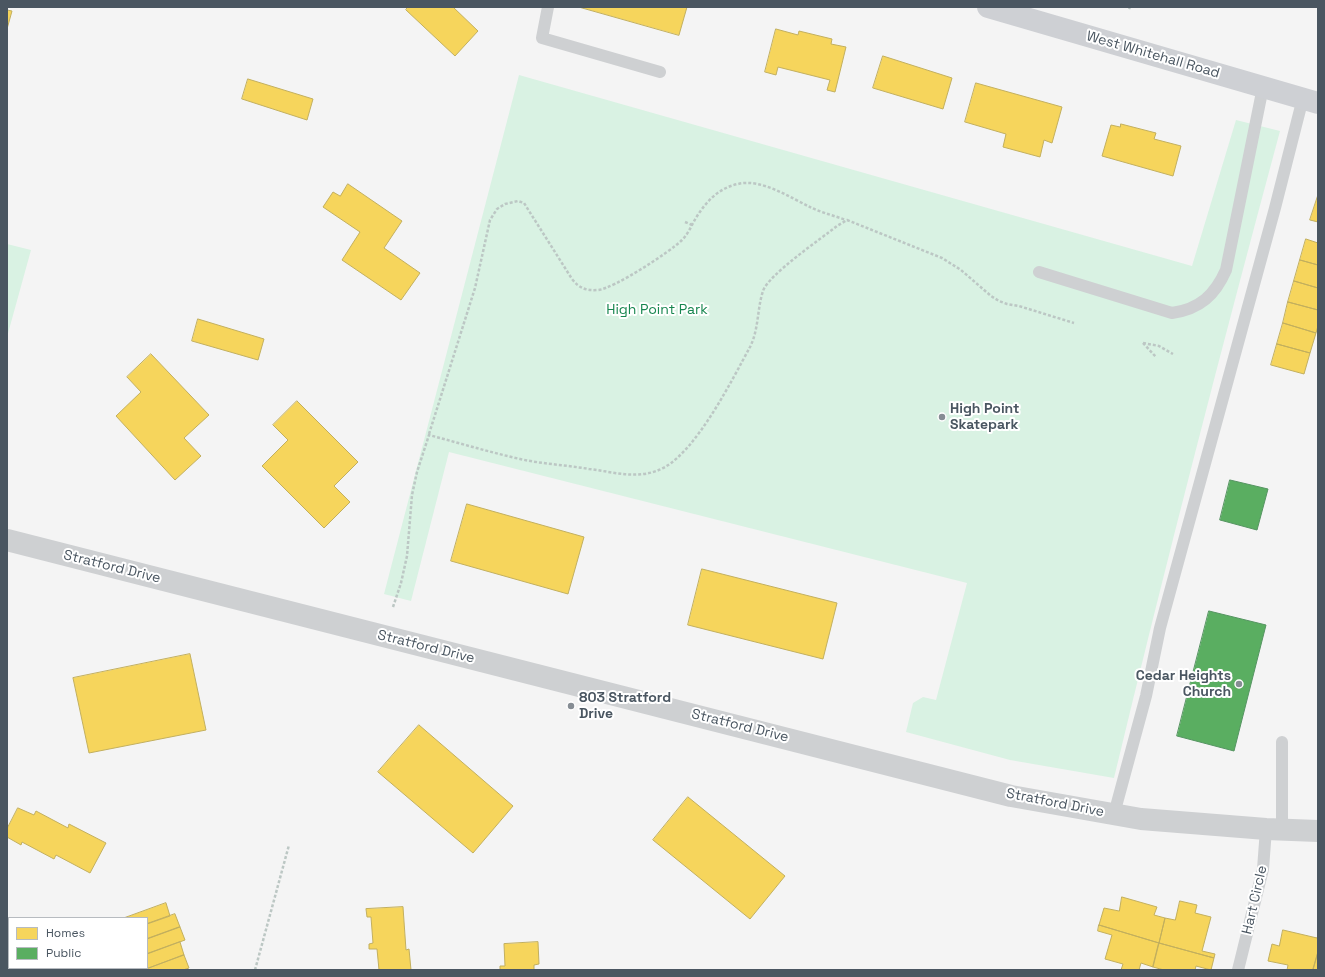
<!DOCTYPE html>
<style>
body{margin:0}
#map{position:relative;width:1325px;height:977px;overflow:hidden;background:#f4f4f4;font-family:"Space Grotesk",sans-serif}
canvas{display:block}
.frame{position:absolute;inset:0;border:8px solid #4a5661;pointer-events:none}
.legend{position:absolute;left:8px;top:917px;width:140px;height:52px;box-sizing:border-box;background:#fff;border:1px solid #b7bbc0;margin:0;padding:5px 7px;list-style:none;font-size:12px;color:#4a5661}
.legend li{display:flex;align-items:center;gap:8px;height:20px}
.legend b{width:20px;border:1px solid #b7bbc0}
</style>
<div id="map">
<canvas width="1325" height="977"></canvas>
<div class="frame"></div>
<ul class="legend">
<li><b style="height:11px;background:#f6d55c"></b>Homes</li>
<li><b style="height:11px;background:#5aae61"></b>Public</li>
</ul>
</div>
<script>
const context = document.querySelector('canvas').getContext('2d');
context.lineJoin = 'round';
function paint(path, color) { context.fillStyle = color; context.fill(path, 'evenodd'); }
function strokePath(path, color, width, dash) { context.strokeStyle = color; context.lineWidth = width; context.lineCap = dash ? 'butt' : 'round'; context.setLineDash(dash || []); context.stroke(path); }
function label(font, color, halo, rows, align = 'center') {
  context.font = font + ' "Space Grotesk",sans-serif'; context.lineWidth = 4; context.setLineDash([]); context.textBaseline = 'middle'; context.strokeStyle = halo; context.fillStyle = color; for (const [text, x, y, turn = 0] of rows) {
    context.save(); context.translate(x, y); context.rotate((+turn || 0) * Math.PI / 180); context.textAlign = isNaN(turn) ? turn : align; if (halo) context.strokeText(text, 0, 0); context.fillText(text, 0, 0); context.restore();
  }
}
const green = new Path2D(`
 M519,75l673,191 44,-146 44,11c-58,215 -114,431 -166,647l-104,-18 -104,-28 7,-29 10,-6 13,3 31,-117 -518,-131 -38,149 -27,-7z
 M7,244l24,6 -24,87z`);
const homes = new Path2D(`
 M408,7h45l25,24 -23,25 -49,-46z
 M579,7h108l-8,28z
 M7,10l5,1 -5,18z
 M776,29l22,6 1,-4 33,8 -1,5 15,3 -11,45 -8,-2 3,-10 -52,-13 -2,8 -11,-3z
 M883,56l69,22 -9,31 -70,-21z
 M248,79l65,20 -6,21 -65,-21z
 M976,83l86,24 -10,36 -8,-3 -4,17 -37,-10 3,-13 -41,-12z
 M1121,124l35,9 -2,6 27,7 -8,30 -71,-20 9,-31 9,2z
 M348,184l54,37 -18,27 36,25 -19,27 -59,-40 18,-28 -37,-25 10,-15 7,4z
 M1318,195v27l-8,-2z
 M1306,239l12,4v22l-18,-5z
 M1300,260l18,5v23l-24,-7z
 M1294,281l24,7v22l-30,-8z
 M1288,302l30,8v16l-2,7 -33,-10z
 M198,319l66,20 -6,21 -66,-19z
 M1283,323l33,10 -6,20 -33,-9z
 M1277,344l33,9 -6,21 -33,-9z
 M151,354l58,61 -25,23 17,18 -26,24 -59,-64 25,-24 -14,-15z
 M297,401l61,61 -24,24 16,16 -26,26 -62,-62 26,-26 -15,-15z
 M467,504l117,33 -16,57 -117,-33z
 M702,569l135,34 -14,56 -135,-34z
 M190,654l16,76 -117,23 -16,-75z
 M419,725l94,81 -40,47 -95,-81z
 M688,797l97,79 -35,43 -97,-79z
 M18,808l16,7 2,-4 32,17 1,-4 37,19 -16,30 -34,-18 -2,4 -32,-17 -1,3 -14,-8v-8z
 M1122,897l35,10 -3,8 11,3 -6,25 -60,-18 5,-17 15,3z
 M1180,901l17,4 -2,8 16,4 -9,34 13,3 -1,4 -55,-15 6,-25 10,2z
 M166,903l4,13 -23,8v-6h-23z
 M403,907l3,43 3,-1 2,21h-32l-2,-21h-8v-5l4,-1 -2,-26h-4l-1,-8z
 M175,914l5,13 -33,12v-15z
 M1099,925l60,18 -6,24 -12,-4 -2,7h-18l2,-6 -18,-5 7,-24 -14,-4z
 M180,927l5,13 -38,14v-15z
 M1283,930l34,8 1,-3v17l-5,18h-26l1,-5 -20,-4 4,-17 7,2z
 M180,942l4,13 -41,15v-2h4v-14z
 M538,942l1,22 -5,1v5h-34v-4h5l-1,-22z
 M1159,943l55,15 -3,12 -15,-4 -1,4h-31l-11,-3z
 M1318,952v18h-5z
 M184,955l5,13 -6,2h-39z`);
const public = new Path2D(`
 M1230,480l38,9 -11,41 -37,-10z
 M1209,611l57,14 -32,126 -57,-15z`);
const path = new Path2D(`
 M1129,9l1,-2
 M685,222l7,3
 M1143,343l16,3 14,8
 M1143,343l13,14
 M429,434l46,-146 15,-68 7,-11 8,-5 13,-3 6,2 48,76c7,9 14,12 26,11 15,-1 72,-38 84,-50 5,-5 8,-11 11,-17 10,-18 24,-35 45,-39 23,-6 53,14 74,24 11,5 23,8 34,12
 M393,607l8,-24 6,-27 5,-61 5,-23 12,-37c30,8 60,17 91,24 22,5 46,6 69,10 26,3 51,12 76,-2 33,-19 67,-87 85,-120 9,-18 7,-38 13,-56 5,-16 59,-53 74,-65l10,-6 95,38 19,12 30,26 8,5 8,3 12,2 55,17
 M7,966l2,-1
 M89,968l1,2
 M255,970l34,-125`);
const service = new Path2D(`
 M548,7l-6,31 118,34
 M1039,272l133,41c28,-4 43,-18 54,-43l37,-183
 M1114,814l32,-118 14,-68 115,-420 28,-110
 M1282,830v-88
 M1238,970l25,-101 3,-40`);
const minor = new Path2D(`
 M7,540l1004,256 130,23 125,10 52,2`);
const secondary = new Path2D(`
 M988,7l330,96`);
const markers = [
 [942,417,4,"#868d94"],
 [1239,684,4,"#868d94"],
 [571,706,4,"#868d94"]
];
const streetNames = [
 ["West Whitehall Road",1153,55,16],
 ["Stratford Drive",112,567,14],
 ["Stratford Drive",426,647,14],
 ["Stratford Drive",740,726,14],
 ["Stratford Drive",1055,803,11],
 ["Hart Circle",1255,900,-77]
];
const parkNames = [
 ["High Point Park",657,310]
];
const poiNames = [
 ["High Point",950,409],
 ["Skatepark",950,425],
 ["Cedar Heights",1231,676,"right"],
 ["Church",1231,692,"right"],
 ["803 Stratford",579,698],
 ["Drive",579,714]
];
paint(green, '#d9f2e3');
paint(homes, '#f6d55c');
strokePath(homes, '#c2af5e', 1);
paint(public, '#5aae61');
strokePath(public, '#559461', 1);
strokePath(path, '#bcc7c4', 2.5, [3, 2]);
strokePath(service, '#ced0d2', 12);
strokePath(minor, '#ced0d2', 22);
strokePath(secondary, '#ced0d4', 22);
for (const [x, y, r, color] of markers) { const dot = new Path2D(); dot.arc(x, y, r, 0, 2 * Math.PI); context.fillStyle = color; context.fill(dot); strokePath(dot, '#fff', 1.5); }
label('14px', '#4a5661', '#fff', streetNames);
label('14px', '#17864f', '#fff', parkNames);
label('bold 14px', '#4a5661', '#fff', poiNames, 'left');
</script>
